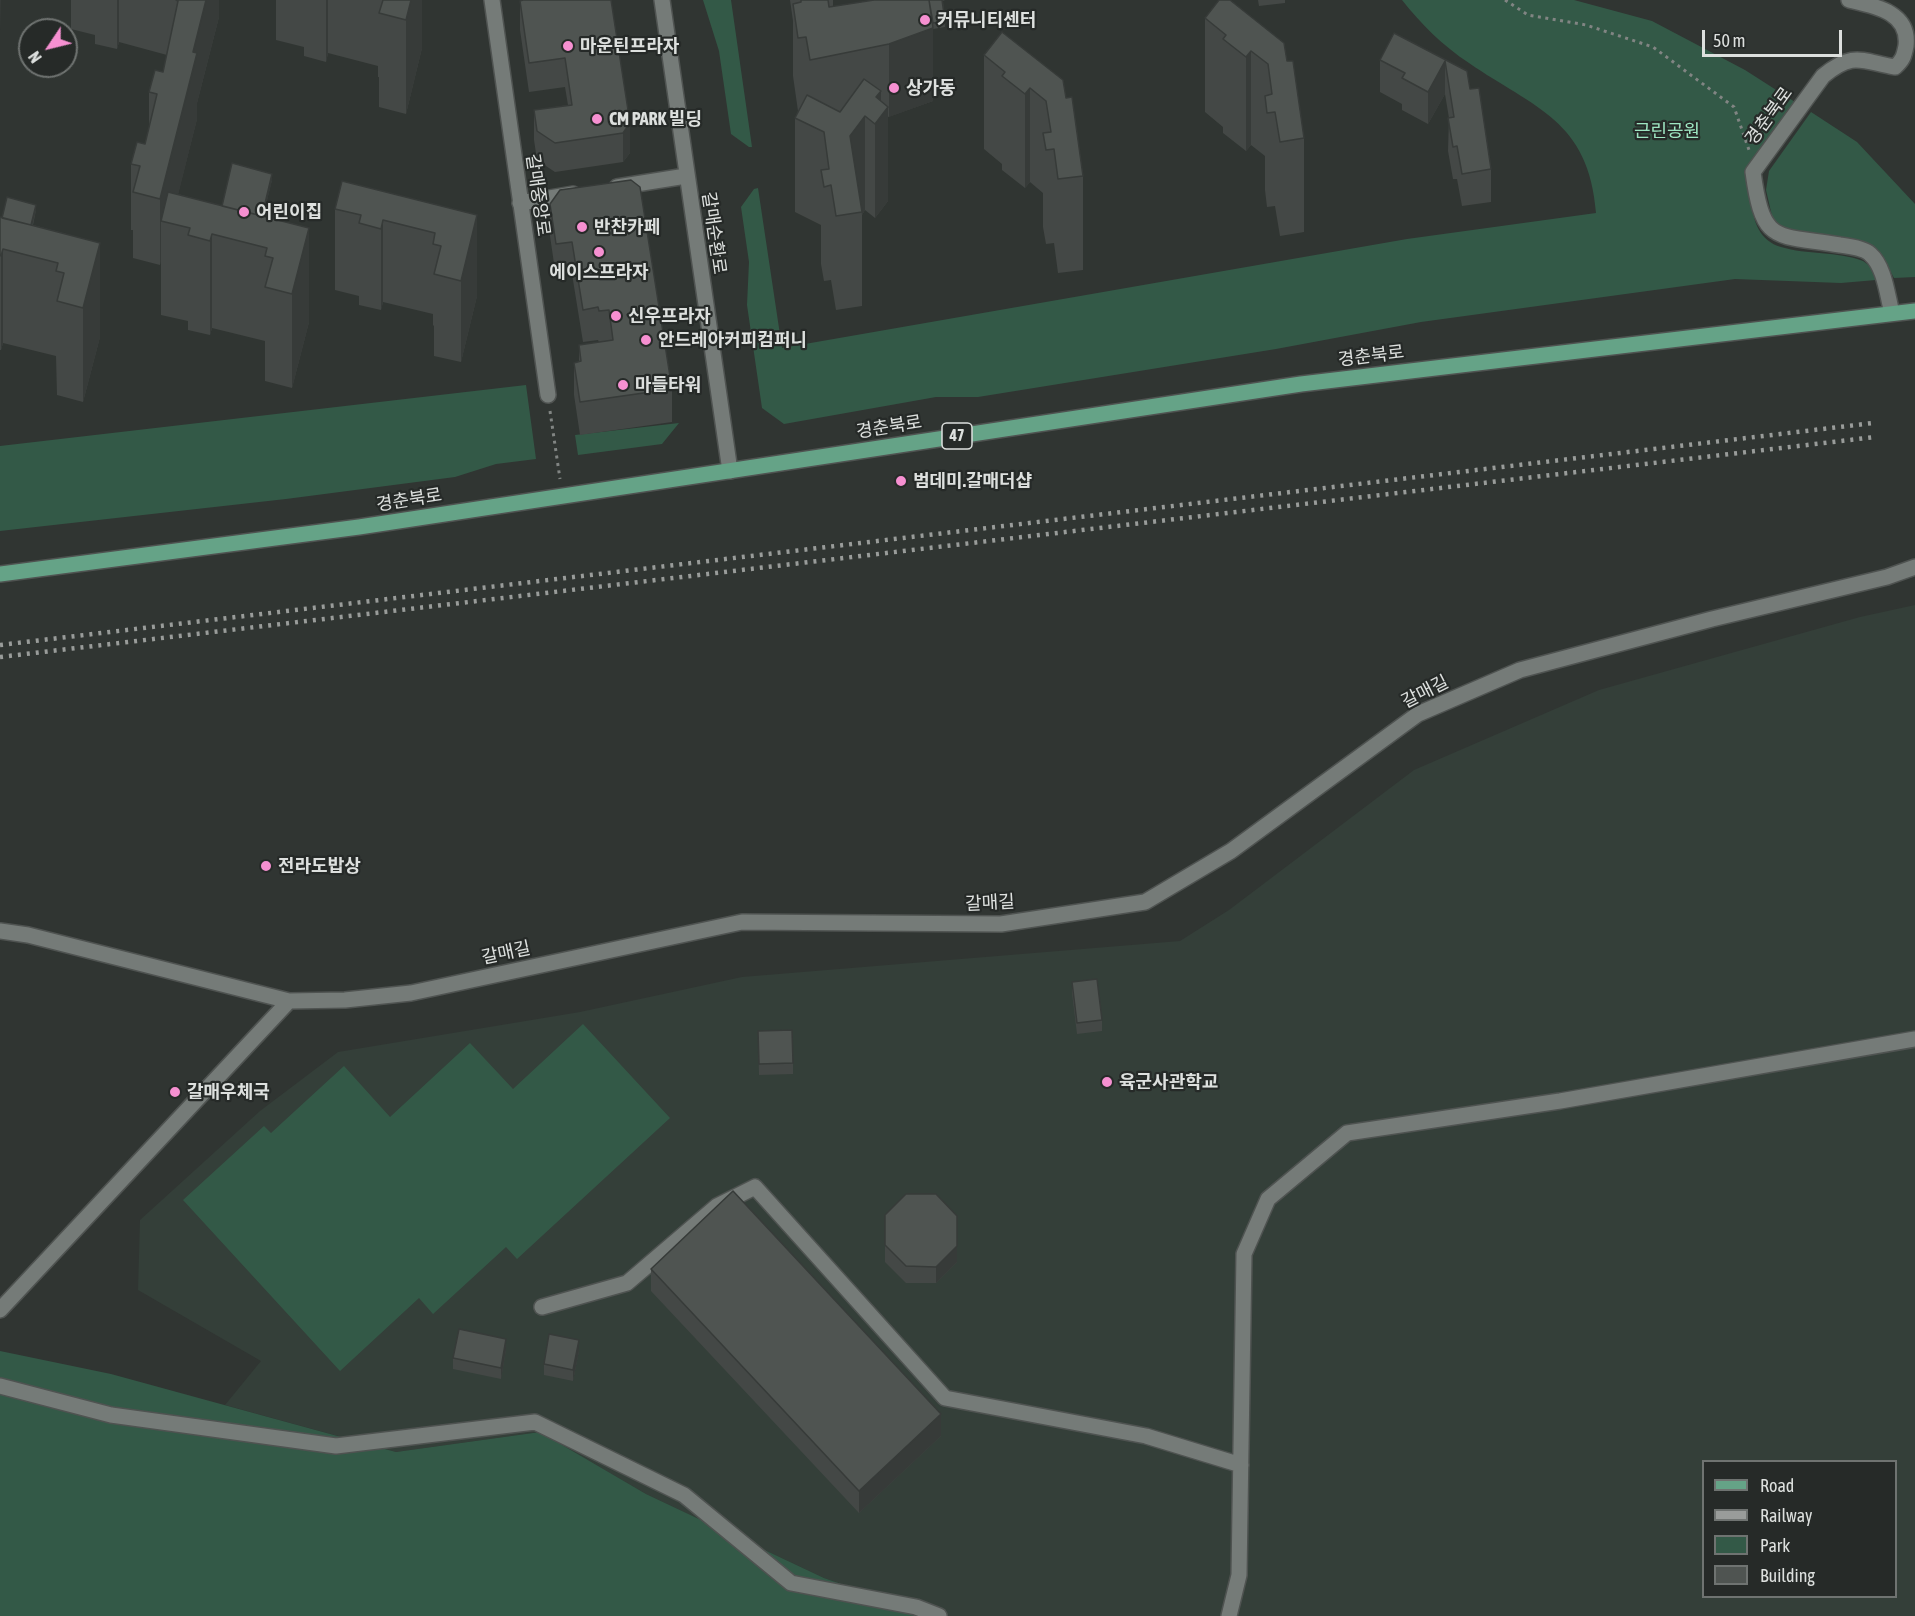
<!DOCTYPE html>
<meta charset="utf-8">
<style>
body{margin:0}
#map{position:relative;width:1915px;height:1616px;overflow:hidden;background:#303532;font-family:"Asap Condensed",sans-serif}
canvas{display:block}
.legend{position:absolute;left:1702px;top:1460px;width:195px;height:138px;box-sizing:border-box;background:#262a28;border:2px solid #6f7371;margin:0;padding:8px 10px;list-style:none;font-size:18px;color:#dde0de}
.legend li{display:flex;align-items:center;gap:12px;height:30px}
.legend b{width:30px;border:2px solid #6f7371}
.north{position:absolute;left:18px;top:18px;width:60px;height:60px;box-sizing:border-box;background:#262a28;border:2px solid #6f7371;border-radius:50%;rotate:235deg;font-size:16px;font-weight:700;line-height:24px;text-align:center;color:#dde0de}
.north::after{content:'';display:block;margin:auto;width:21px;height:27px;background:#f690d1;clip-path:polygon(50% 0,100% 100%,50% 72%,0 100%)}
.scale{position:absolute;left:1702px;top:30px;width:140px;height:27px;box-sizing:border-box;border:3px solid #dde0de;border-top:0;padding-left:8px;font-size:18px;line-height:21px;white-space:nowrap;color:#dde0de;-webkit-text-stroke:4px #262a28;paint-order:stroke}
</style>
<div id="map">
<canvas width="1915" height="1616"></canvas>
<ul class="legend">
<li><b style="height:8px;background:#65a387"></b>Road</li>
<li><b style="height:8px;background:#999c9a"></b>Railway</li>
<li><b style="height:16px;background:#335947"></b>Park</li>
<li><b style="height:16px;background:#4f5451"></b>Building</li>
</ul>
<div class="north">N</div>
<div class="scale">50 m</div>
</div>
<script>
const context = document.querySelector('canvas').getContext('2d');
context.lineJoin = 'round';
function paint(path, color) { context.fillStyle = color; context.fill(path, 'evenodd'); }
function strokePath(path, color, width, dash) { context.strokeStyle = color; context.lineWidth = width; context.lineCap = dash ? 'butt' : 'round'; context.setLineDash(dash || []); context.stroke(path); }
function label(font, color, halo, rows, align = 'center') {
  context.font = font + ' "Asap Condensed","Noto Sans KR",sans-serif'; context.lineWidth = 4.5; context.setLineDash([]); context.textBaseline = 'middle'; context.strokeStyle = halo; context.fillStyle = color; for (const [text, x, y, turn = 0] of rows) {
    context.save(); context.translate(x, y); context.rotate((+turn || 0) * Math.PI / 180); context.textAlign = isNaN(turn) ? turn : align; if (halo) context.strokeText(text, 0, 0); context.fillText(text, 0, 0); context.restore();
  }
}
const built = new Path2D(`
 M1915,605v1011h-981l-110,-38 -178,-84 -106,-62 -144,20 -171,-47 36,-44 -123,-71 2,-70 120,-109 78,-59 242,-40 162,-35 438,-36 49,-31 185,-140 185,-80 261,-73zM1704,1462h192v134h-192z`);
const green = new Path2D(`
 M703,0h28l21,147h-3l-18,-13 -12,-83z
 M1402,0h172l78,21 93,49 50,32c-9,14 -21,27 -29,41 -16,29 -26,92 15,104 26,8 56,4 82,14l7,5 6,14 -35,3 -106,-4 -314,43 -145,27 -298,48h-42l-152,27 -22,-16 -15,-103 2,-43 -8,-55 13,-18 4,-1 24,160 625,-109 189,-26c-7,-93 -62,-105 -127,-150 -26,-17 -48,-39 -67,-63z
 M1811,112l46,30 58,62v73l-21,1 -12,-23 -11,-9 -84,-14 -12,-10 -3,-6 -6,-26 3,-19z
 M526,385l10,74 -40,5 -41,13 -169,22 -286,32v-85z
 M679,423l-17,21 -84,11 -3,-20z
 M583,1024l87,94 -153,141 -11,-12 -73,67 -14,-16 -79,73 -157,-171 81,-74 7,7 73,-67 46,51 80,-74 43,46z
 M0,1351l111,23 285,78 144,-20 106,62 178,84 110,38h-934z`);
const path = new Path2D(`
 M1505,0l23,15 58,10 67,22 81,60 15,43
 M550,411l10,68`);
const street = new Path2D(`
 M1849,0c26,6 61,12 57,46 -2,10 -3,14 -11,21 -34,-6 -42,-16 -72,9l-70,96c10,73 21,62 87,73 8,1 24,3 30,9 15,13 17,41 22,59
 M0,931l28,4 261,66 56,-1 66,-7 331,-71 259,2 144,-22 86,-51 187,-137 102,-44 192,-51 175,-42 28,-10
 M542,1307l85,-24 90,-77 38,-19 190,211 201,38 95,29
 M0,1310l289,-309
 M0,1386l111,29 225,31 199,-24 149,73 107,88 125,24 23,9
 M1229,1616l10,-41 5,-321 24,-55 79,-66 213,-32 355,-62`);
const secondary = new Path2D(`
 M492,0l56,395
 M662,0l68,471
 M617,187l69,-11
 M520,203l53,-9`);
const primary = new Path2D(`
 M0,574l359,-47 942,-143 614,-73`);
const rail = new Path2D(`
 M0,645l1873,-222
 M0,657l1875,-220`);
const wall = new Path2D(`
 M71,0h148v17l-22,86v16l-19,75 44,12 50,-26 -9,36 46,106 -17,66 -27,-7v-40l-53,-13 -2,7 -22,-5v-9l-27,-6v-56l-1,6 -27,-7v-28h-2v-66l14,-20 4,-17v-35l14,-20 4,-17 -48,-13 -2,7 -22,-5v-9l-24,-6z
 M276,0h146v48l-16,66 -27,-7v-30h-1v-11l-50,-13 -2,9 -22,-6v-9l-28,-7z
 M611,0l19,153 -7,9 -68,10 -18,-12 -3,-20v-30l34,-5 -3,-18 -36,5 -9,-62v-29z
 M790,0h43v7l112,-7 -2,1 2,26 -12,2v72l-45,16v84l-13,17 -10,-8 -3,5v91l-26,4 -5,-30 -7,1 -3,-17v-39l-26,-13v-94l3,-7 -5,-35v-55z
 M1258,0h27v3l-26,3z
 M1205,18l82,43 17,77v94l-24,4 -5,-30 -8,1 -2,-17v-34l-14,-11 -5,6 -23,-18v-6l-18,-15z
 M1394,33l73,38 3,18 21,80v33l-29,4 -5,-27h-4l-5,-28 1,-33 -4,-24 -17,30 -26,-14v-6l-22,-12v-32z
 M984,55l82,43 17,78v94l-25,3 -4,-30 -8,1 -3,-17v-34l-13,-11 -5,6 -23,-18v-6l-18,-15z
 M550,204l122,185v33l-92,13 -6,-40v-32l5,-1v-17l20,-3 -1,-2 -15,2 -11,-68 -16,3 -6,-41z
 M335,209l142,6v81l-16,66 -27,-6v-30l-1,-1v-11l-50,-12 -2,8 -22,-5v-9l-24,-6z
 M36,210l-3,15 67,18v94l-17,65 -26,-7 -1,-39 -53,-13 -2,7h-1v-133l2,1z
 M1072,982l30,38v11l-25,3 -5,-41z
 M758,1031l35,32v11l-34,1z
 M885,1215l72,47 -21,21h-30l-21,-21z
 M651,1269l290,167 -82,77 -208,-222z
 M506,1350l-5,29 -48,-10v-11z
 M579,1351l-6,30 -29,-6v-11z`);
const shadedWall = new Path2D(`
 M0,0h1l-1,31z
 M117,0h2v42l-2,7z
 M206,0h13v17l-22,86v16l-26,104 -10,-2v38l-1,6v-66l33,-147z
 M326,0h2v53l-2,9z
 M411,0h11v48l-16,66v-94z
 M933,28v73l-44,16v-73z
 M1251,51v94l-5,6v-94z
 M1445,61v33l-17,30v-32z
 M1030,88v94l-5,6v-94z
 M881,91v26l7,-10v94l-13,17v-94l1,-27z
 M865,116v94l-3,5 -12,-79z
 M630,123v30l-7,9v-29z
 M272,174v6l-13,53v-5z
 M36,205v5l-11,44h-1z
 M477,215v81l-16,66v-81z
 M383,220v82l-2,8v-81z
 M309,228v94l-17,66v-94z
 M212,234v94l-2,7v-94z
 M100,243v94l-17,65v-94z
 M3,249v94l-2,7v-94z
 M957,1216v46l-21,21v-16z
 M506,1339v11l-5,29v-11z
 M579,1340v11l-6,30v-11z
 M941,1414v22l-82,77v-22z`);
const building = new Path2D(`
 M176,0h30l-13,52 4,1 -37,146 -27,-7 7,-26 -9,-2 6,-22 8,2 12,-50 -8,-2 6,-22 8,2 15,-71z
 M383,0h28l-5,20 -27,-7z
 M523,0h88l19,123 -7,10 -68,10 -18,-12 -3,-21 38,-5 -7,-47 -36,5 -9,-62z
 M801,0h27l1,7 45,-7h55l4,28 -44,16 -79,16 -4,-23 -8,1 -5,-34 8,-2z
 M929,0h13l3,21 -12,2z
 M1219,0h11l54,43 3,18h6l11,77 -24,4 -5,-30 -8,1 -2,-17 7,-2 -4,-30 -17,-13 -5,6 -23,-18 3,-4 -21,-17z
 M1002,32l61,48 3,18 6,-1 11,79 -25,3 -4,-30 -8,1 -3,-17 8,-1 -5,-31 -16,-13 -5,6 -23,-18 3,-4 -21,-17z
 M1394,33l73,38 3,18 9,-1 12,81 -29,5 -5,-28 -4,1 -5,-29 6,-1 -9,-56 -17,31 -26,-14 3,-5 -25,-13z
 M864,79l17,12 -5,6 12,10 -13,17 -10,-8 -15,20 12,76 -26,4 -5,-31 -7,2 -3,-17 8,-1 -5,-37 -29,-14 12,-23 33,17z
 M232,163l40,11 -10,42 -40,-10z
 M631,180l9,7 32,202 -92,13 -6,-39 7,-2 -2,-16 34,-5 -4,-30 -10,1 -1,-4 -15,3 -11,-68 -16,2 -6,-40 10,-14z
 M342,181l135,34 -16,66 -27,-7 7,-28 -8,-2 2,-11 -52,-13 -2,9 -22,-6 2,-8 -26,-6z
 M168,192l141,36 -17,66 -27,-7 8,-29 -8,-2 2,-8 -55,-14 -2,7 -22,-6 2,-7 -29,-7z
 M7,197l29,8 -5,20 -29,-7z
 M0,217l100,26 -17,65 -26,-7 7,-28 -8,-2 2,-8 -55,-14 -2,7 -1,-1z
 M1097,979l5,41 -25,3 -5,-41z
 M792,1030l1,33 -34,1 -1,-33z
 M733,1191l208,223 -82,77 -208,-222z
 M906,1194h30l21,22v30l-21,21 -30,-1 -21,-21v-30z
 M459,1329l47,10 -5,29 -48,-10z
 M549,1334l30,6 -6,30 -29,-6z`);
const markers = [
 [925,20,6,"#f690d1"],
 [568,46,6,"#f690d1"],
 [894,88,6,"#f690d1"],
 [597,119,6,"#f690d1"],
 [244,212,6,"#f690d1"],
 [582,227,6,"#f690d1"],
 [599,252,6,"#f690d1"],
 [616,316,6,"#f690d1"],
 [646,340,6,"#f690d1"],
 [623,385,6,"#f690d1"],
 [901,481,6,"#f690d1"],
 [266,866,6,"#f690d1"],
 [1107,1082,6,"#f690d1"],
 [175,1092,6,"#f690d1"]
];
const shields = [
 [957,436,30]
];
const shieldNames = [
 ["47",957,436]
];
const poiNames = [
 ["커뮤니티센터",937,20],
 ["마운틴프라자",580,46],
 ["상가동",906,88],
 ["CM PARK 빌딩",609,119],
 ["어린이집",256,212],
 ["반찬카페",594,227],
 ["에이스프라자",599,272,"center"],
 ["신우프라자",628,316],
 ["안드레아커피컴퍼니",658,340],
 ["마들타워",635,385],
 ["범데미.갈매더샵",913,481],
 ["전라도밥상",278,866],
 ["육군사관학교",1119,1082],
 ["갈매우체국",187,1092]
];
const streetNames = [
 ["경춘북로",1769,116,-54],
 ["갈매중앙로",538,195,82],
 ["갈매순환로",714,233,82],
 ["경춘북로",1371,356,-7],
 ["경춘북로",889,427,-9],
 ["경춘북로",409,500,-9],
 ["갈매길",1425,692,-27],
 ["갈매길",990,903,-3],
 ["갈매길",506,953,-12]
];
const parkNames = [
 ["근린공원",1667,131]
];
paint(built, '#343f39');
paint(green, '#335947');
strokePath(street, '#4f5351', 18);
strokePath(secondary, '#4f5351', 18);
strokePath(primary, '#4f5351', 18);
strokePath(path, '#818583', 3, [3, 4.5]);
strokePath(street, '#757b78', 15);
strokePath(secondary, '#757b78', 15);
strokePath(primary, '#65a387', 15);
strokePath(rail, '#999c9a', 4.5, [3, 6]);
paint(wall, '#444846');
paint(shadedWall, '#373b39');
paint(building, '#4f5451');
strokePath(building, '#373b39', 1.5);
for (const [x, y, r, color] of markers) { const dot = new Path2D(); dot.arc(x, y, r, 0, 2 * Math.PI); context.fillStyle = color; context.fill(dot); strokePath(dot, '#262a28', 2); }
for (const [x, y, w] of shields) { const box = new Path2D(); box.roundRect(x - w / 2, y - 13, w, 26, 4.5); context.fillStyle = '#262a28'; context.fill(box); strokePath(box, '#dde0de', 1.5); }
label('bold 16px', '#dde0de', null, shieldNames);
label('bold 18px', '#dde0de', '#262a28', poiNames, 'left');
label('18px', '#dde0de', '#262a28', streetNames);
label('18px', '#9ee6c2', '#262a28', parkNames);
</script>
